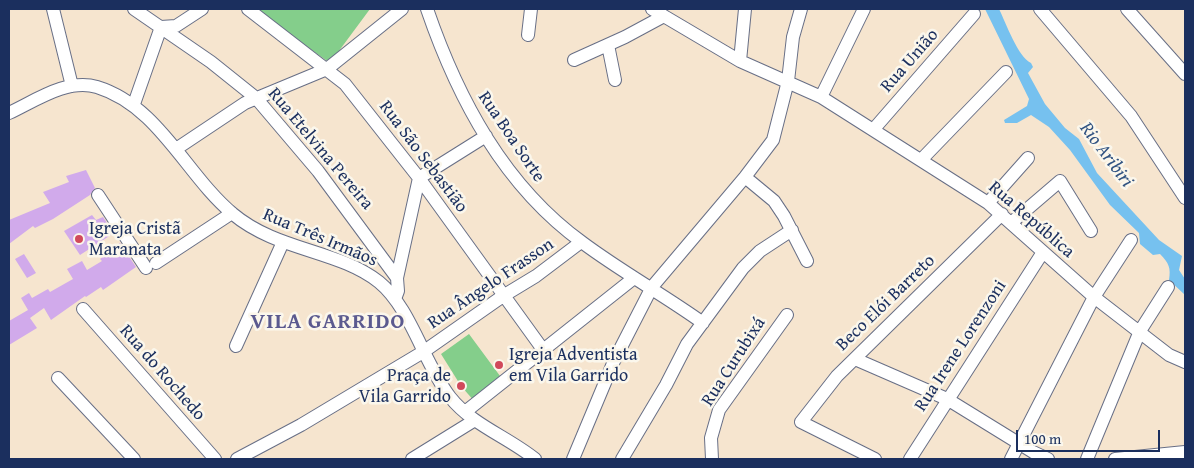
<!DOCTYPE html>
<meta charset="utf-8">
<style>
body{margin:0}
#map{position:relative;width:1194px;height:468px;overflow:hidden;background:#f6e5cf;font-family:"Gentium Book Plus",serif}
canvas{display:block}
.frame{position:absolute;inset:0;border:10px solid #1b2f5e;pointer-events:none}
.scale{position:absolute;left:1016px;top:430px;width:144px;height:22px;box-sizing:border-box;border:2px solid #1b2f5e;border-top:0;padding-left:6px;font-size:15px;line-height:18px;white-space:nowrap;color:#1b2f5e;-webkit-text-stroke:4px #fbf7ec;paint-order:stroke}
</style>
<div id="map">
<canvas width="1194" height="468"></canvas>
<div class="frame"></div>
<div class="scale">100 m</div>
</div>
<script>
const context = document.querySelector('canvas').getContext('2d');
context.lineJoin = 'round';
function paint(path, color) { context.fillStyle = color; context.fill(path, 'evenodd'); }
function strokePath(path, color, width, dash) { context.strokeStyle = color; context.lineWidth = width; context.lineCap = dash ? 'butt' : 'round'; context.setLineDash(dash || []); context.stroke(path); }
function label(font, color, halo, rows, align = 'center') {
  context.font = font + ' "Gentium Book Plus",serif'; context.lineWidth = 5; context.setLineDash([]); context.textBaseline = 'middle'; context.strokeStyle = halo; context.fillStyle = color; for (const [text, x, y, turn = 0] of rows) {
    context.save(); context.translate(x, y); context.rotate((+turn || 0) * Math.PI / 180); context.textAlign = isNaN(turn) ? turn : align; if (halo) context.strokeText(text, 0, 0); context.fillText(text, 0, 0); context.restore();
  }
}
const green = new Path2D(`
 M254,9h116l-40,54z
 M469,334l34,46 -28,22 -14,-16 -20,-32z`);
const water = new Path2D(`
 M985,9h14c7,14 19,48 32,54l2,4 -5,6 17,31 20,24 14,11 18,34 62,67 23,16 -3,14 6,9v16l-16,-15c2,-12 0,-17 -9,-26l-7,1 -13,-11 -1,-11 -29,-28 -40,-55 -21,-23 -18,-12 -14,8h-12l-1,-3 23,-14 2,-7z`);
const building = new Path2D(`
 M86,170l9,18 -5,7 -37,24 -18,9 -2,-2 -24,18v-24l41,-17 -7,-11 26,-10 -3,-6z
 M92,215l4,5 7,-3 11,16 -34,22 -16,-24z
 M120,243l16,24 -33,23 -2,-3 -15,10 -1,-1 -34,24 -7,-12 -14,10 7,10 -28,17v-24l19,-11 -7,-12 8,-5 3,5 16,-9 2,3 23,-13 -6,-10 15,-8 5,9 15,-9 -2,-2z
 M24,254l12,19 -9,5 -12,-19z`);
const minor = new Path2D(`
 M53,9l19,77
 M134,9l77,53 45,36 62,73 79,107 1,13 -3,8
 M248,9l97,75 74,94 125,173
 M427,9c31,90 77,177 156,234 39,29 81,52 120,80
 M652,9l88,52 81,36 167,106 106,94 75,58 16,7
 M1040,9l91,107 54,82
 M1127,9l58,65
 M528,35l3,-26
 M608,45l7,35
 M574,60l51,-23 39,-21
 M740,61l5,-52
 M821,97l43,-88
 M134,104l27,-77 15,-1 26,-17
 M9,113c26,-12 58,-35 88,-26 62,19 89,88 136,127 44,37 106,36 146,68 32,26 45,82 71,115 22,28 58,40 85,62
 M873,130l101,-116
 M176,149l69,-46 82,-34 75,-60
 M921,160l85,-88
 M745,177l29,24 10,15 23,45
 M98,195l48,73
 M988,203l40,-45
 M1011,223l49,-42 31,50
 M156,263l76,-50
 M397,278l22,-100 67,-42
 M83,309l132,150
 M236,346l47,-104
 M855,359l92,40 86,53 15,7
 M58,378l76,81
 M465,412l169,-134
 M237,459l64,-34 122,-73 80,-56 33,-20 45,-34
 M412,459l63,-39
 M573,459l41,-98 38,-74 93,-110 28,-37 15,-59 5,-44 8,-28
 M622,459l44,-74 21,-41 56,-76 17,-17 32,-21
 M712,459l-1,-21 8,-28 68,-95
 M875,459l-74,-37 36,-46 165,-162
 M910,459l133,-207
 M1011,459l83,-162 37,-57
 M1087,459l53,-128 28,-44
 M1115,459l70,-7`);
const markers = [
 [79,239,5,"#d1495b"],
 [499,365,5,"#d1495b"],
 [461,386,5,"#d1495b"]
];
const streetNames = [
 ["Rua União",910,61,-49],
 ["Rua Boa Sorte",511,137,56],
 ["Rua Etelvina Pereira",320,149,50],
 ["Rua São Sebastião",423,157,53],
 ["Rua República",1031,220,41],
 ["Rua Três Irmãos",320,238,23],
 ["Rua Ângelo Frasson",491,284,-34],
 ["Beco Elói Barreto",886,303,-44],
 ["Rua Irene Lorenzoni",961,346,-57],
 ["Rua Curubixá",734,362,-57],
 ["Rua do Rochedo",162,373,49]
];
const poiNames = [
 ["Igreja Cristã",89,229],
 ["Maranata",89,250],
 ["Igreja Adventista",509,355],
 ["em Vila Garrido",509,376],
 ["Praça de",451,376,"right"],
 ["Vila Garrido",451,397,"right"]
];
const waterNames = [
 ["Rio Aribiri",1106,155,53]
];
const districtNames = [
 ["VILA GARRIDO",328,322]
];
paint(green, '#84ce8b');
paint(water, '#76c1ef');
paint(building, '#d1aaeb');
strokePath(minor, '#686f86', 14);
strokePath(minor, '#fff', 12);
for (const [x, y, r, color] of markers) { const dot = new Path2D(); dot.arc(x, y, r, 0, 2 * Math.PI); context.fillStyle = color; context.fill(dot); strokePath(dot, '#fbf7ec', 2); }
label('18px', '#1b2f5e', '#fbf7ec', streetNames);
label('18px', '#1b2f5e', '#fbf7ec', poiNames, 'left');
label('italic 19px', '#325482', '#fbf7ec', waterNames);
context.letterSpacing = '1px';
label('bold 22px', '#5b5a8f', '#fbf7ec', districtNames);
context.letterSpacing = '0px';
</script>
